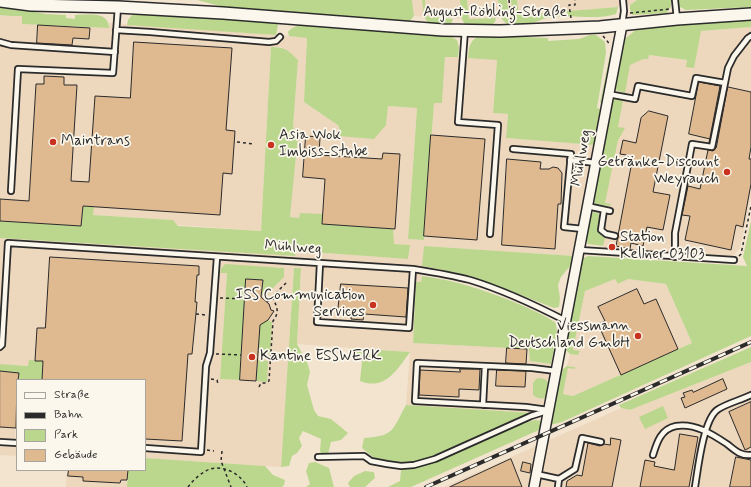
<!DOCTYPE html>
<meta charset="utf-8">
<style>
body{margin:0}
#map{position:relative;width:751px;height:487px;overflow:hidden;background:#f3e4d0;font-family:Mynerve,sans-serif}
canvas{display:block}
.legend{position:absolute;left:16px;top:379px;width:130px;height:92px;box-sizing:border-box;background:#fbf7ec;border:1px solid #a8a59f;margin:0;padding:5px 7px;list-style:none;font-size:12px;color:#2b2b2b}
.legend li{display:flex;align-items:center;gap:8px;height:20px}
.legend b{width:20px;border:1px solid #a8a59f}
</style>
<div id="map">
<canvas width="751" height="487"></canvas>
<ul class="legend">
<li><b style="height:5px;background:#fbf7ec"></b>Straße</li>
<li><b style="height:5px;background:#2b2b2b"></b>Bahn</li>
<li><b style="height:11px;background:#bbd78e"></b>Park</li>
<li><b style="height:11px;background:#dfb990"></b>Gebäude</li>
</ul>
</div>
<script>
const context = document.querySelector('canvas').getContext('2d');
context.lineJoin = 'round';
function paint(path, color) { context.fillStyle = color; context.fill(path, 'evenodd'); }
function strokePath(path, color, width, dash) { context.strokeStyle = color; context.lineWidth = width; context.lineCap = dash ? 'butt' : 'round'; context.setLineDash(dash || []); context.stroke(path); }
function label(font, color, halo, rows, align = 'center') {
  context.font = font + ' Mynerve,sans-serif'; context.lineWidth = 3.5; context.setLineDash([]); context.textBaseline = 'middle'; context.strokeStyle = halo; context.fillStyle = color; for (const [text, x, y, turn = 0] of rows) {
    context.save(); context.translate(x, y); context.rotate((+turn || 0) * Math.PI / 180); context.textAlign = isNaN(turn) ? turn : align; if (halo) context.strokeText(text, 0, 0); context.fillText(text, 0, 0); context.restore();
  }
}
const built = new Path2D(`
 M412,0h10l2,17 -10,-1z
 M425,0h35l2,19 -36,-3z
 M467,0h31l2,18 -31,1z
 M517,0h120l-7,5 -12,2 -99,8z
 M0,15l11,1h11v8l87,4v-5l198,14 -3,65 35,24 47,-1 2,-19 29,2 -9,131 16,1 10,-137h8l3,-47 52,3 -4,54 15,1 -2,24 88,7 -20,111 -150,-10 -3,36h-5l-3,61 116,6 1,12 21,3 -9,46 -9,3 -127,-8 4,-53 -113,-8 4,-76h-7l-13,199 -136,-9v-78h-103l1,-19 -15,5 -28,-2v-126l295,18 2,-5 111,8 2,-14 -17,-1v-15l-71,-5 -22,-11 -1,5 -9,-1 8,-82 -5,-8 5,-67 -17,-13h-10l-10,184 -83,-6 -6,-5 -79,-5 -10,-9 -2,20 -81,-5zM225,265l59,3 -22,26 1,-14 -17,-1 -6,101 -20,-1 7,-106h-7z
 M751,27v169l-11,52 -7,8 -130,-7 1,-11 -4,-2 -2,-5 32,-166 19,-10 38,5 14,-29z
 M615,279l3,5 10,-5 38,5 26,59 -119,53 -10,-2 5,-27 7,2v-2l-8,-1 3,-12 8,1 2,-3 -7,-2 12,-59z
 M751,362v125h-307l177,-79 9,2z
 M0,371l19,2 -1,7h-1l-2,58h2v18l-17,-1z
 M67,470h61l-1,17h-61z`);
const green = new Path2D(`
 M197,0h215l2,16 -5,6 -150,-11 -35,-4z
 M422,0h3l1,16 27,3 -2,6 -22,-1 -5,-7z
 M460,0h7l2,19 27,-1 -1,4 -5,4 -25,-1 -3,-6z
 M498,0h9l3,25c-12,-5 -10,-13 -12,-25z
 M511,0h6l2,15 99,-8 -2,7c-23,7 -46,-1 -69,4 -6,1 -12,5 -18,6 -5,1 -10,1 -16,1z
 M637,0h34v6l-4,7 -34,2 -3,-5v-5z
 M678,0h73v7l-65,3 -8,-4z
 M0,6l46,8 20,1v3l9,1v-4c13,0 34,-4 34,13l-87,-4v-8h-11l-11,-1z
 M132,15h42l101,7 3,3 -2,10 -149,-10 1,-5z
 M751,19v8l-50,4 -7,37 -8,-1 1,-7 -38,-5 -1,4h-5l-13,6 -5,28 -7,-2 -3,-2 8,-46 3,-5 11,-9z
 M310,24l126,9 14,3 7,4 2,7 -1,10h-13l-3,46h-8l-10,137 -16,-1 9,-131 -29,-2 -2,19 -12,14 -35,-3v-10l-35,-24 3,-64 -18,-2 -1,-4c5,-7 14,-7 22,-8z
 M482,35l66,3v3l31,-2 11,-4h6l9,7 1,11 -9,55 4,1 -7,36 -88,-7 2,-24 -15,-1 4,-53 -29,-2c1,-12 2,-19 14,-23z
 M271,47c14,0 17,3 27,13l-5,67 5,8 -8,82 9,1 1,-5 23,1v10l70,5 1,15 16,1 -2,14 -111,-8 -2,5 -295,-18v-17l81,5 2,-20 11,1 -1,8 80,5 5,6 83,5z
 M611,49l-2,24 -6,30h-3z
 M615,99l8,2 -5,26 7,1 -7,12 -13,63 6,1 -1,2 -15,-2 -2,-5 18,-98z
 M594,212l4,1 3,4c-2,8 -5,16 4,21l-2,8 -15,-2 -2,-5 5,-25z
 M751,221v115l-189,86 -12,3 12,-55 5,-4 8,1v2l-7,-1 -5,26 10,2 119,-53 -26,-59 -38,-5 -10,5 -3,-5 -30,12 -12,59 7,1 -2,4 -8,-1 -5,-5 17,-90 6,-3 159,10 -4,-9z
 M424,246l150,10 -3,9 -10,12 -3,8 2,13 -1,9 -5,1 -66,-26 -22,-7 -44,-9z
 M225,264l59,4v9l-18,18h-4v-15l-16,-1 -6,101 -20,-1 7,-106h-7l1,-4z
 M294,268h7l-4,76 10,18 3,10 -3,13 7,25 4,6 13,3 17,14 -7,7 -10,2 -3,12 -6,1 -2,-4 1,-12 -18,-8 -4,7 3,8 -5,7 -5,3 -3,10 -8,1z
 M422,276c32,4 62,14 92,26 14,6 29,12 42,21l1,10 -6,31 -21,-3 -1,-12 -116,-6 3,-61h5z
 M268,320l4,2 -2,32 -12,-1 2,-29 3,-1z
 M751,347v15l-121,48 -9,-2 -2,-3z
 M348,348l62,4c-13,18 -25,39 -50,29l2,-19 -4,-8z
 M29,360l14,1 -1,19h-24l1,-7 -19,-2v-7l28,2z
 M258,360l10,1 -1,21 -11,-1z
 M539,378l6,1 3,3 -1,12 -2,4c-5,1 -8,0 -12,-3v-12l3,-4z
 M406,405l127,8 -65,30 -10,2 -17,9 -21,8 -18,1 -28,-5 -12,-10 2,-10c31,-2 28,-8 42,-33z
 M663,406l5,12 -23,11 -6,-12z
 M535,420l6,1 -2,9 -128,57h-23l12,-6 1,-11c38,-4 70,-26 104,-40 10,-4 20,-7 30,-10z
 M145,458l120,8 8,9 12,5 -1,5 -2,2h-155l1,-17h17z
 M315,462l14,6 5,19h-28l4,-3 -4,-13 3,-8z
 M365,471l9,1 1,6 -10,9h-15l-2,-4 6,-7z`);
const building = new Path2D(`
 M38,25l52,3 -1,11 -16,-1 -1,7 -35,-2z
 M134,42l98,6 -6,82 9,1 -3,43 -9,-1 -3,42 -137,-9 -2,20 -81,-5v-22l29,2 7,-117h8v-8l20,1v8h13l-6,96 18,1 6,-86 35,2z
 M699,82l21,4 -11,57 1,-4 -21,-5z
 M728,87l23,5v55l-2,12h2v25l-8,43 -7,-2 -5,25 -46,-10 5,-24 -8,-1 6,-29 12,3 8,-39 5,1 3,-3z
 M649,111l19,5 -15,76 17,3 -7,35 -16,-3 -4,19 -12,-3 -1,6 -14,-3 17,-90 -13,-2 3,-14 13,3 5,-25z
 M431,135l54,4 -8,101 -53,-4z
 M306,136l14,1 -1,18 63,4 1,-6 17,1 -5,75 -73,-5 3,-45 -22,-2z
 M507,159l34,3 -1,7h9l4,-2 5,1 4,5 -1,31h-3l-3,45 -53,-4z
 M50,257l149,9v9h-2l-2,27h2l-1,11 -4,41h-4l-6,87 -37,-2v-59h-103l1,-19h-8l2,-33h8z
 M246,279l17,1 -2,17 8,7 2,6 3,1 -6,9 -8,5 -4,56 -16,-1z
 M341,284l67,4 -2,29 -42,-3 -1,6 -12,-1v-6l-13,-1z
 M637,289l7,15 12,-5 22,50 -57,26 -23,-51 7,-3 -7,-14z
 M507,348l20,1 -1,15 -20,-1z
 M460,369h20l-1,21 -20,-1v8l-40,-2 1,-25 40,2z
 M497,370l29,1 -1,16 -29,-1z
 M0,371l19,2 -1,7h-1l-1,48 -16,-1z
 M723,379l4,10 -42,19 -4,-10 4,-1 -2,-4 9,-3 1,2z
 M751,402v45l-6,3 -16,-38z
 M680,434l18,3 -9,50h-49l5,-27 10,2 -1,4 20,4z
 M611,438l10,2 -9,47h-46l1,-6 10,-6 5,1 6,-33 12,3 4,-2 6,1z
 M736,457l15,3v27h-21z
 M511,459l11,28h-72z
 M523,462l8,2 -1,9 -9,-2z
 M69,470h59l-1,10h-6l-1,3 -37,-2v-4l-15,-1z`);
const path = new Path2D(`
 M509,0l2,21
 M630,13l40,-4
 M571,18l-2,-13h6v-5
 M603,36l5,6 1,2
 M237,142l17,2
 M739,256l2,-2 10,-48
 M220,298l25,1
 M267,302l21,-21
 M196,314l10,1
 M216,354l25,1
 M270,357l13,1
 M211,379l6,1 1,4
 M259,387l2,-4h5l3,-2 4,-60c7,-9 4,-15 -1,-24
 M207,450l7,1
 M222,451l-1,10 10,26
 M188,487c5,-7 14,-15 22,-18 14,-4 31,5 37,18`);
const service = new Path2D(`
 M675,0l2,19
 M622,25l2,-14 -1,-11
 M116,30l34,2 119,10 7,-1 4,-4
 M465,30l-7,92 40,3 -8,109
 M0,42l11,3 104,7
 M608,94l27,5 3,-13 54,10 4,-18 29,5
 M513,149l58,5 -7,73 19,2
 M570,160l26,3
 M11,191l7,-122 95,4 5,-66
 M587,206l23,5
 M604,210l-3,20 5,4 9,2
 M580,250l154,10
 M675,257v-24l17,-89 20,3 16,-79 6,-12 14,-18 3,-2
 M320,263l-3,59 92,6 4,-59
 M0,347l2,-2 6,-102 405,26c19,3 38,6 57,11 33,10 65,25 96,41
 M483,405l2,-39
 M548,410l-22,-3 -111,-6 2,-38 115,5 24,3
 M0,442l17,1
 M145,448l56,4 5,-86 4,-13 7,-96
 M653,455c4,-13 8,-26 23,-29 19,-3 36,8 51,18 8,6 13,12 24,11
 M318,457l46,-1 7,5 16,3 14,2 13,-1 21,-6 96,-43 16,-5
 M536,474l23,5 16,-10 7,-31 19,4
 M558,487l1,-8
 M695,487c3,-18 8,-66 22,-77 8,-6 24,-10 34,-15`);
const minor = new Path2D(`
 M534,487l88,-462`);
const tertiary = new Path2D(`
 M0,1l31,4 87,2 105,6 220,17 57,1 100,-4 77,-8 74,-5`);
const rail = new Path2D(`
 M426,487l325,-145`);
const markers = [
 [53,142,4,"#c8321e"],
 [271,145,4,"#c8321e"],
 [727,172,4,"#c8321e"],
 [612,247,4,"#c8321e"],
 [373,305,4,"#c8321e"],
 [638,336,4,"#c8321e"],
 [252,357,4,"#c8321e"]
];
const streetNames = [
 ["August-Röbling-Straße",495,13],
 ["Mühlweg",582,158,-80],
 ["Mühlweg",293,248,4]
];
const poiNames = [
 ["Asia Wok",279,136],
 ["Imbiss-Stube",279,153],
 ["Maintrans",61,142],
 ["Getränke-Discount",719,163,"right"],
 ["Weyrauch",719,180,"right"],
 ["Station",620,238],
 ["Kellner 03103",620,255],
 ["ISS Communication",365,296,"right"],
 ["Services",365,313,"right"],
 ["Viessmann",630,327,"right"],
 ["Deutschland GmbH",630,344,"right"],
 ["Kantine ESSWERK",260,357]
];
paint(built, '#edd7bd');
paint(green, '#bbd78e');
paint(building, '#dfb990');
strokePath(building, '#2b2b2b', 1);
strokePath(service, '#2b2b2b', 8);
strokePath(minor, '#2b2b2b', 12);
strokePath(tertiary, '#2b2b2b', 14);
strokePath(path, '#2b2b2b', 1.5, [3, 3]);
strokePath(service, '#fbf7ec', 4.5);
strokePath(minor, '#fbf7ec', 9);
strokePath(tertiary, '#fbf7ec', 11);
strokePath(rail, '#2b2b2b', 4);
strokePath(rail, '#fbf7ec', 2.5, [8]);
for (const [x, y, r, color] of markers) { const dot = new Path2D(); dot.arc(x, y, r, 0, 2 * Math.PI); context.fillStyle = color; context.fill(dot); strokePath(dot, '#fbf7ec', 1.5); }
label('15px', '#2b2b2b', '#fbf7ec', streetNames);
label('15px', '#2b2b2b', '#fbf7ec', poiNames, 'left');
</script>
